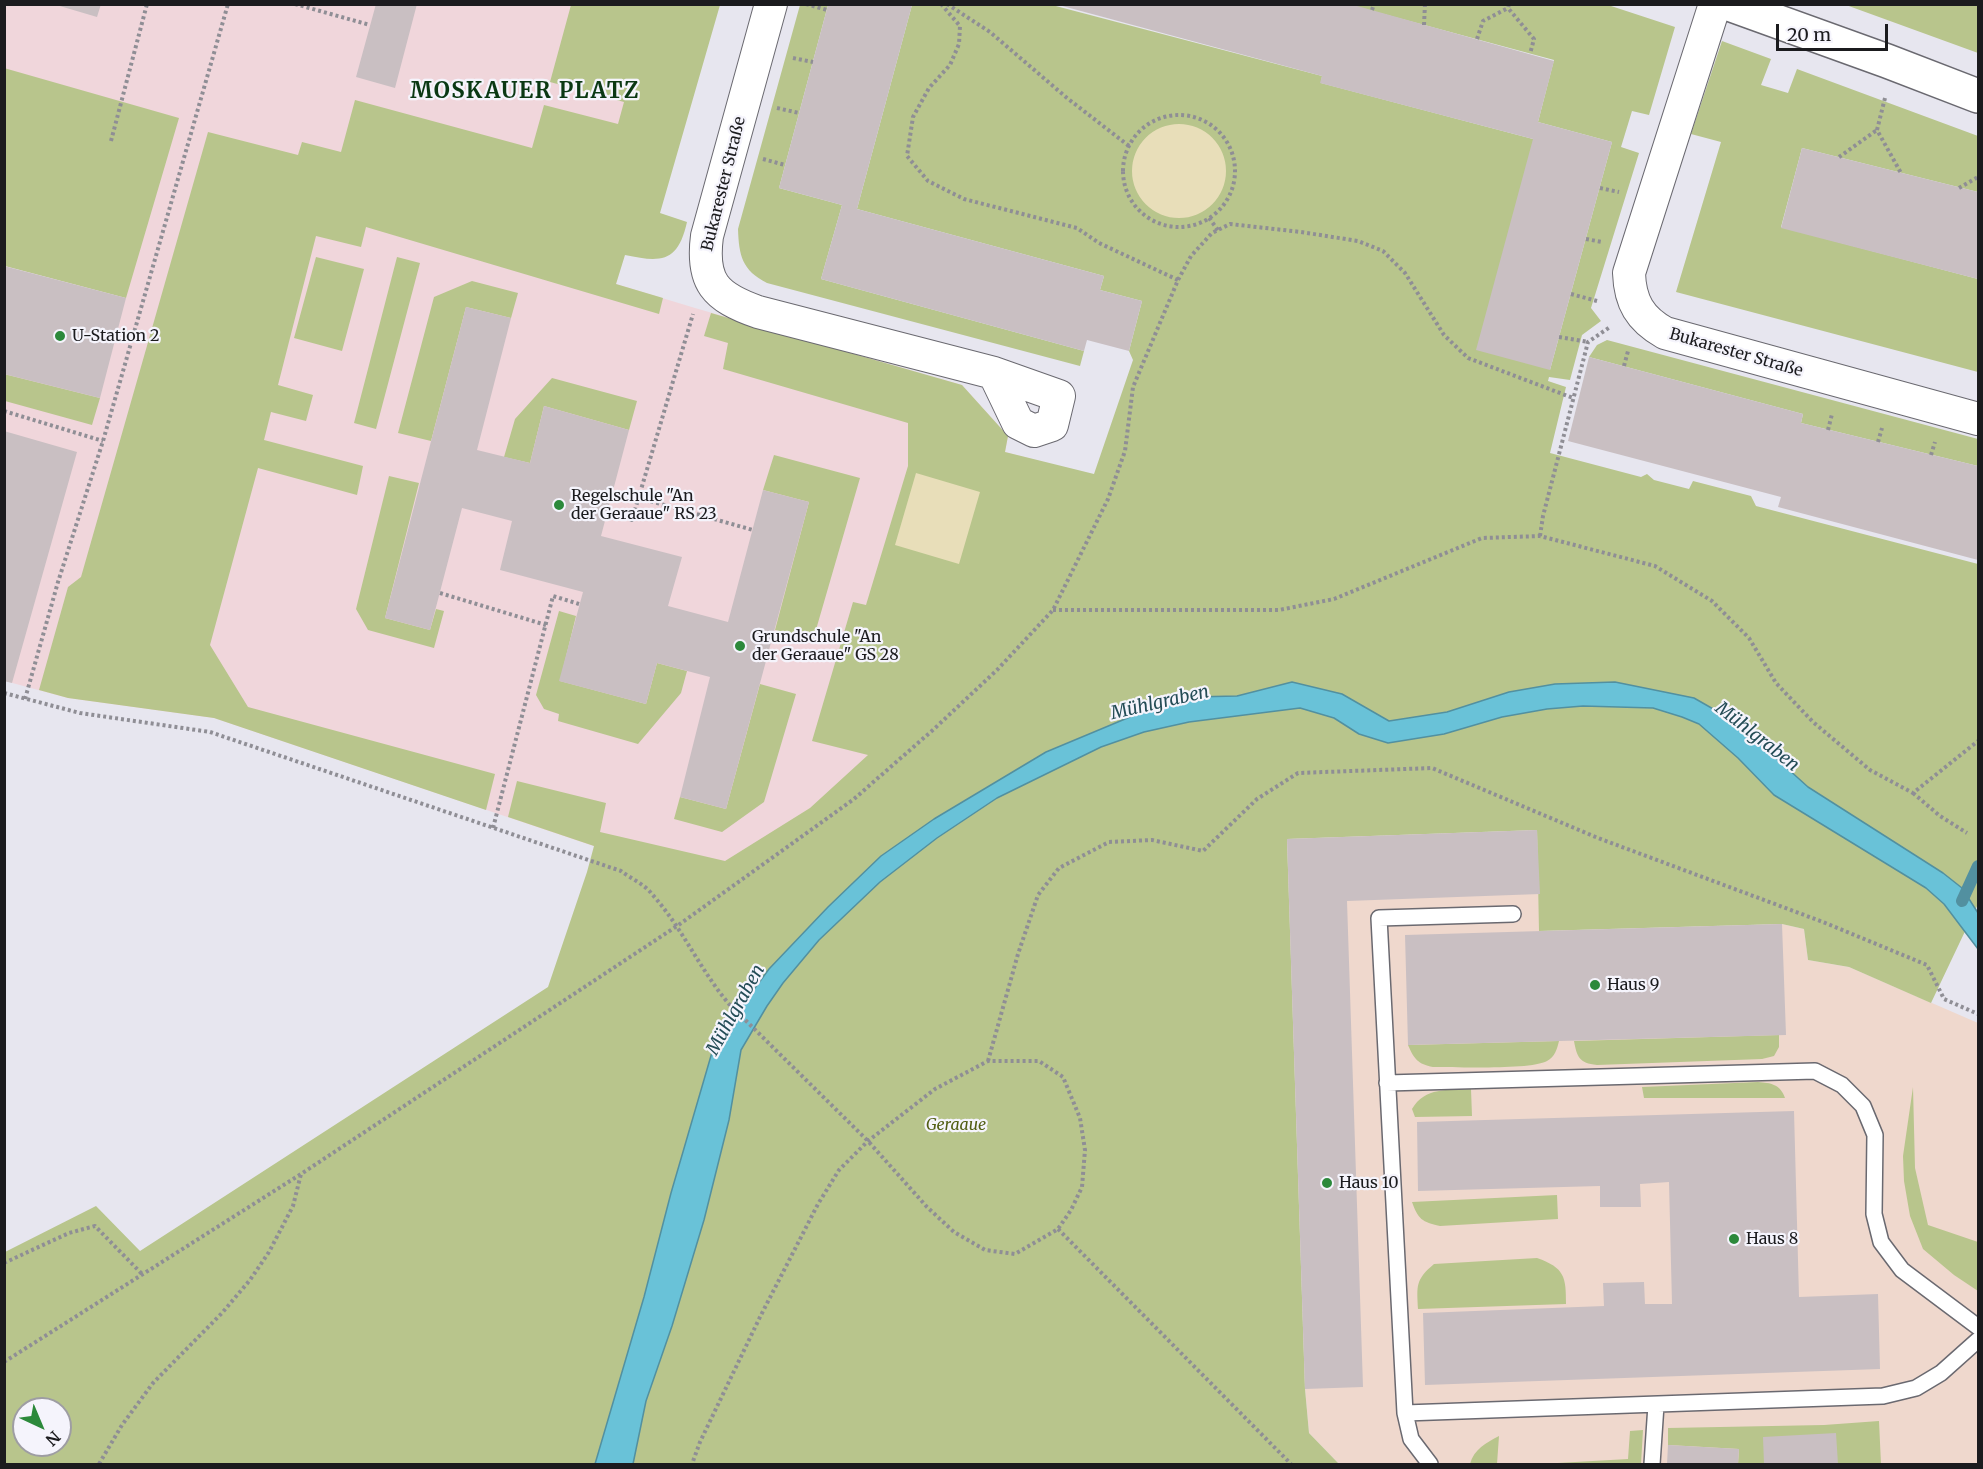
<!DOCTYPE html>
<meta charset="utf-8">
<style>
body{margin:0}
#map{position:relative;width:1983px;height:1469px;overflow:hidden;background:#e7e6ef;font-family:Merriweather,serif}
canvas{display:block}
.frame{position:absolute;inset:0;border:6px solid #1b1b1e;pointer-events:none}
.north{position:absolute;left:12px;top:1397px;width:60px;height:60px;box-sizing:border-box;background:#f5f4fc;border:2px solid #9e9da3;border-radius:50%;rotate:136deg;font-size:16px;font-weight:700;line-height:24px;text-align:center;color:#1b1b1e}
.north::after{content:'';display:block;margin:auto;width:21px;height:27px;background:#2c893b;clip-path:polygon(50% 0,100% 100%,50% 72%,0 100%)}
.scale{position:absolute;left:1776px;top:24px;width:112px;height:27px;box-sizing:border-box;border:3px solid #1b1b1e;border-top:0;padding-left:8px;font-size:18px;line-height:21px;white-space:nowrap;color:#1b1b1e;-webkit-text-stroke:4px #f5f4fc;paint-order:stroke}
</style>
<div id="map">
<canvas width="1983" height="1469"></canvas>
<div class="frame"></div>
<div class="north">N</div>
<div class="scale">20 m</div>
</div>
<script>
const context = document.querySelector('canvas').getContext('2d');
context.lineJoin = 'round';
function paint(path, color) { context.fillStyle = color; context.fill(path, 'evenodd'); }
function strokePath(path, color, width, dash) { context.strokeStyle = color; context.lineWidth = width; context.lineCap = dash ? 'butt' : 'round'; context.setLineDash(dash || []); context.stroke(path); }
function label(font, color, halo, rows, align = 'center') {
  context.font = font + ' Merriweather,serif'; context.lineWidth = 4.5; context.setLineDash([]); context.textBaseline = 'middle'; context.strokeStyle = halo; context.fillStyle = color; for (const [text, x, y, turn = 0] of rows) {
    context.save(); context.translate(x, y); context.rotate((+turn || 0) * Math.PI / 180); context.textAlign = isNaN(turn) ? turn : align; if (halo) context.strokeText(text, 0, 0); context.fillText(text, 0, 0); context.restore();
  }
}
const commercial = new Path2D(`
 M1537,830l3,101 242,-7 22,5 4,31 41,7 129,56v441h-639l-30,-31 -4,-44 -18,-550z`);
const education = new Path2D(`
 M5,5h715l-88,224 -16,55 79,24 267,77 46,51 -3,16 88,23 -67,147 -212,193 -117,66 -483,-163 -146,-20 -63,-17 -1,-307 122,-76 -121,-32z`);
const green = new Path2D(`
 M571,5h149l-60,208 27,9c-9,40 -25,41 -62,33l-9,29 47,14 -4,16 -293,-87 -5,20 -45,-11 -38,149 35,10 -7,26 -35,-9 -7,28 99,26 -6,29 -99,-27 -48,177 38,62 247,67 -9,36 -272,-92 -146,-20 -29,-8 29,-103 13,-10 127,-445 90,23 4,-13 39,10 14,-52 177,48 12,-43 74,19 6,-22 -74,-20z
 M800,5h28l-49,183 63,17 -21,74 263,72 -4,15 -313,-83c-25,-13 -28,-27 -29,-54z
 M912,5h140l270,71 -1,7 212,56 17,231 62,-228 -74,-20 16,-62 -204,-55h258l67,22 -26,88 -17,-4 -11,36 18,6 -48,155 10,13 -19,14 -12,45 -21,-3 -1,4 18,6 -16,66 91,24 6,-3 7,6 35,9 4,-8 58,15 5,10 222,58v340l-47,99 -82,-36 -41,-7 -4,-31 -22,-5 -243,7 -2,-101 -250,9 18,550 4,44 30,31h-1334v-212l91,-46 44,45 408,-264 39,-115 7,-26 -86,-29 9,-36 89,22 -6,29 125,29 85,-53 58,-53 -56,-14 41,-139 13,3 42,-139v-43l-185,-54 5,-26 -24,-7 7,-23 251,72 46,51 -3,16 89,22 39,-114 -4,-9 13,-50 -42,-11 4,-14 -247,-67zM24,1409h36v36h-36z
 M1846,5h132v48z
 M1722,41l49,18 -10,26 27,8 9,-24 181,67v56l-176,-44 -21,79 197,52v93l-302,-80 45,-150 -30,-8z
 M4,68l175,50 -53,180 -121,-32z
 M316,257l48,12 -22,82 -48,-13z
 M397,257l23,6 -44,166 -22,-6z
 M472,281l46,12 -7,25 -45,-11 -35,134 -33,-8 36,-136z
 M1607,340l371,99v27l-177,-43 2,-9 -214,-57 8,-12z
 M4,374l96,24 -8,27 -87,-24z
 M552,378l85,23 -8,29 -85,-24 -14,57 -26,-6 11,-38z
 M774,455l86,23 -47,162 -38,-10 34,-128 -46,-12z
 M389,476l30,7 -34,135 45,12 6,-21 8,2 -10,37 -66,-18 -12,-21z
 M559,611l17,5 -16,65 86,23 11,-41 30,8 -6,22 -43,51 -80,-23 1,-7 -15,-5 -8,-14z
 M760,684l36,10 -32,108 -42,30 -48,-13 6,-22 46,12z
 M1779,1035v12l-5,9 -12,3 -165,6c-18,-2 -20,-8 -23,-24z
 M1559,1041c-2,8 -4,16 -12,20 -16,9 -92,6 -114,6 -15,-3 -19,-8 -25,-22z
 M1758,1082c13,1 22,2 27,16h-141l-2,-11z
 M1913,1087l2,81 13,57 50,17v49l-24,-16 -31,-26 -13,-33 -6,-35 -1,-25z
 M1471,1089l1,27 -57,1 -3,-8c13,-22 36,-19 59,-20z
 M1557,1195l1,24 -118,7c-18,-4 -22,-7 -28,-24z
 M1537,1258c28,10 29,19 29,46l-148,5c-1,-23 -3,-29 16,-45z
 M1879,1421l2,43h-143l1,-15 -71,-4v-17l156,-3z
 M1643,1430l-2,34h-101l88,-5 2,-28z
 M1499,1436l-2,28h-27c4,-15 16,-21 29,-28z`);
const sand = new Path2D(`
 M1132 171a47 47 0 1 1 94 0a47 47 0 1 1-94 0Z
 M916,473l64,19 -21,72 -64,-19z`);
const water = new Path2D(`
 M1292,682l50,12 47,27 58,-9 62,-20 46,-8 60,-2 79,16 42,24 72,65 135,86 19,15 16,25v36l-34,-45 -18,-16 -152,-93 -36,-37 -39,-34 -17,-7 -29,-9 -70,-2 -36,3 -45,8 -58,17 -56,9 -29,-9 -25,-16 -34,-10 -111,14 -45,10 -43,15 -104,51 -60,40 -57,44 -61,58 -36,43 -16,23 -26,44 -12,70 -25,100 -32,106 -26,75 -13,63h-38l49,-167 27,-104 44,-151 54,-73 59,-62 53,-51 53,-37 112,-67 103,-43 43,-12 45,-1z`);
const stream = new Path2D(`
 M1962,901l16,-35`);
const building = new Path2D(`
 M53,4h48l-4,13z
 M376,4h41l-22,84 -39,-11z
 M1055,4h295l204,57 -16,61 74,20 -62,228 -74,-20 57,-211 -213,-56 2,-7z
 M828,5h84l-55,204 247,67 -4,14 42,11 -13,50 -42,-11 -3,11 -263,-72 21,-74 -63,-17z
 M1802,148l176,44v87l-197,-51z
 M4,266l122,32 -26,100 -96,-24z
 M466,307l45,11 -34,132 53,13 14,-57 85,24 -28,106 81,21 -14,49 60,16 35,-132 46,12 -83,307 -46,-12 30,-120 -53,-14 -11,41 -87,-23 24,-89 -83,-22 12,-49 -50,-13 -32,122 -45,-12z
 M1589,357l214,57 -2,9 177,43v94l-200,-53 3,-10 -213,-56z
 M4,431l73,21 -65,231 -8,-2z
 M1537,830l3,64 -193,7 16,486 -58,2 -18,-550z
 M1782,924l4,111 -378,10 -3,-110z
 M1794,1111l5,186 79,-3 2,75 -455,16 -2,-72 181,-7 -1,-23 41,-1 1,22h27l-3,-122 -29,2 1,23h-41v-21l-182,5 -1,-69z
 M1836,1433l2,31h-74l-1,-27z
 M1668,1445l71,4 -1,15h-71z`);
const path = new Path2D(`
 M295,4l75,21
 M806,4l21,6
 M941,4l19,22 -1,18 -9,21 -21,23 -16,29 -6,39 21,25 36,18 113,29 22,15 79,37
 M947,4l43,28 77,66 62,48
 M1509,4l-1,4 26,31 -4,15
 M1372,10l2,-6
 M1424,25l1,-21
 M1477,39l6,-18 25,-13
 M793,58l20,4
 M1885,98l-8,32 24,43
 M777,108l22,5
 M1123 171a56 56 0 1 1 112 0a56 56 0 1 1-112 0Z
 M111,141l36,-137
 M1839,157l38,-27
 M763,159l22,6
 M1600,188l19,4
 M1959,188l19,-11
 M1209,218l9,12
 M1586,239l16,3
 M1571,294l26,7
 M1559,337l29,5
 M1624,366l4,-15
 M4,411l99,30
 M1828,430l4,-16
 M1878,442l4,-14
 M1931,455l4,-13
 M639,498l114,32
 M607,513l25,7 61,-206
 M1540,536l3,-20 45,-174 22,-15
 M440,593l106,32
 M1053,610h226l55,-11 148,-61 58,-2 115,30 57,35 37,37 27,45 37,39 57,48 43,23 65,-52
 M4,693l76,20 130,19 411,139c9,7 23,13 30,22 31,34 49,77 78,111l139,137 59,66 27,25 31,18 30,4 43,-25 13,-19 11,-23 3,-37 -5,-32 -17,-41 -24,-16h-51l-53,28 -67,52 -29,29 -21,34 -58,113 -60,125 -8,22
 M25,699l33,-117 45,-141 125,-437
 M1913,793l27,23 27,17
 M493,828l60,-232 26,8
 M988,1061l30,-107 20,-59 21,-27 50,-26 43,-2 51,11 54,-52 41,-26 134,-5 166,70 225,84 104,43 17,34 34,15
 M1058,1229l233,235
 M4,1263l65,-30 26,-7 47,48
 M4,1362l297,-188 376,-248 177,-127 80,-70 63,-59 56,-60 55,-111 17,-48 8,-64 45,-107 13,-24 21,-23 18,-9 71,8 57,9 25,10 22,22 39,62 24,23 105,40
 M99,1464l23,-39 31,-42 69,-70 28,-33 19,-28 24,-46 8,-32`);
const lane = new Path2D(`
 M1387,1083l428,-12 27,14 21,21 12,29 -1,79 7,28 21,28 76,57
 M1405,1413l478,-17 33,-8 25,-15 37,-33
 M1430,1464l-19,-25 -6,-26 -26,-495 134,-4
 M1652,1464l4,-59`);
const street = new Path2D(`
 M771,4l-64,232c-6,46 8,61 51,76l236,61 65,23 -7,29 -18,6 -16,-8 -24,-50
 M1715,4l-86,269c1,29 11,46 36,60l313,86`);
const secondary = new Path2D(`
 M1729,4l158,57 91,35`);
const markers = [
 [60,336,6,"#2c893b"],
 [559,505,6,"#2c893b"],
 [740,646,6,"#2c893b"],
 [1595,985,6,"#2c893b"],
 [1327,1183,6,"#2c893b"],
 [1734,1239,6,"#2c893b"]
];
const streetNames = [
 ["Bukarester Straße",724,184,-76],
 ["Bukarester Straße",1736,353,16]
];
const poiNames = [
 ["U-Station 2",72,336],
 ["Regelschule \"An",571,496],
 ["der Geraaue\" RS 23",571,514],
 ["Grundschule \"An",752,637],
 ["der Geraaue\" GS 28",752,655],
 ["Haus 9",1607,985],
 ["Haus 10",1339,1183],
 ["Haus 8",1746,1239]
];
const parkNames = [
 ["Geraaue",956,1125]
];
const waterNames = [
 ["Mühlgraben",1160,703,-13],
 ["Mühlgraben",1757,737,38],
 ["Mühlgraben",736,1010,-61]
];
const districtNames = [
 ["MOSKAUER PLATZ",525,92]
];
paint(commercial, '#efd8cd');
paint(education, '#f0d6db');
paint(green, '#b8c58c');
paint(sand, '#e8deb9');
paint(water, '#69c2d8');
strokePath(water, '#5290a0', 1.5);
strokePath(stream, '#5290a0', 12);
paint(building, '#c9bfc2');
strokePath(lane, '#6a6970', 18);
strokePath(street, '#6a6970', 34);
strokePath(secondary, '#6a6970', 36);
strokePath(path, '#8f8e95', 4, [3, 3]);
strokePath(lane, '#fff', 15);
strokePath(street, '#fff', 32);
strokePath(secondary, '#fff', 33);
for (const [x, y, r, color] of markers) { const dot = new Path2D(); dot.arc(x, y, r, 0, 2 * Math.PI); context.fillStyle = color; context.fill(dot); strokePath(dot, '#f5f4fc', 2); }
label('16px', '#1b1b1e', '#f5f4fc', streetNames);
label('16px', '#1b1b1e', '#f5f4fc', poiNames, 'left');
label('italic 16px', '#525e13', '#f5f4fc', parkNames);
label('italic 18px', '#244c56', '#f5f4fc', waterNames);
context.letterSpacing = '1.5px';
label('bold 22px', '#0b3813', '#f5f4fc', districtNames);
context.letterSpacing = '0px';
</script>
